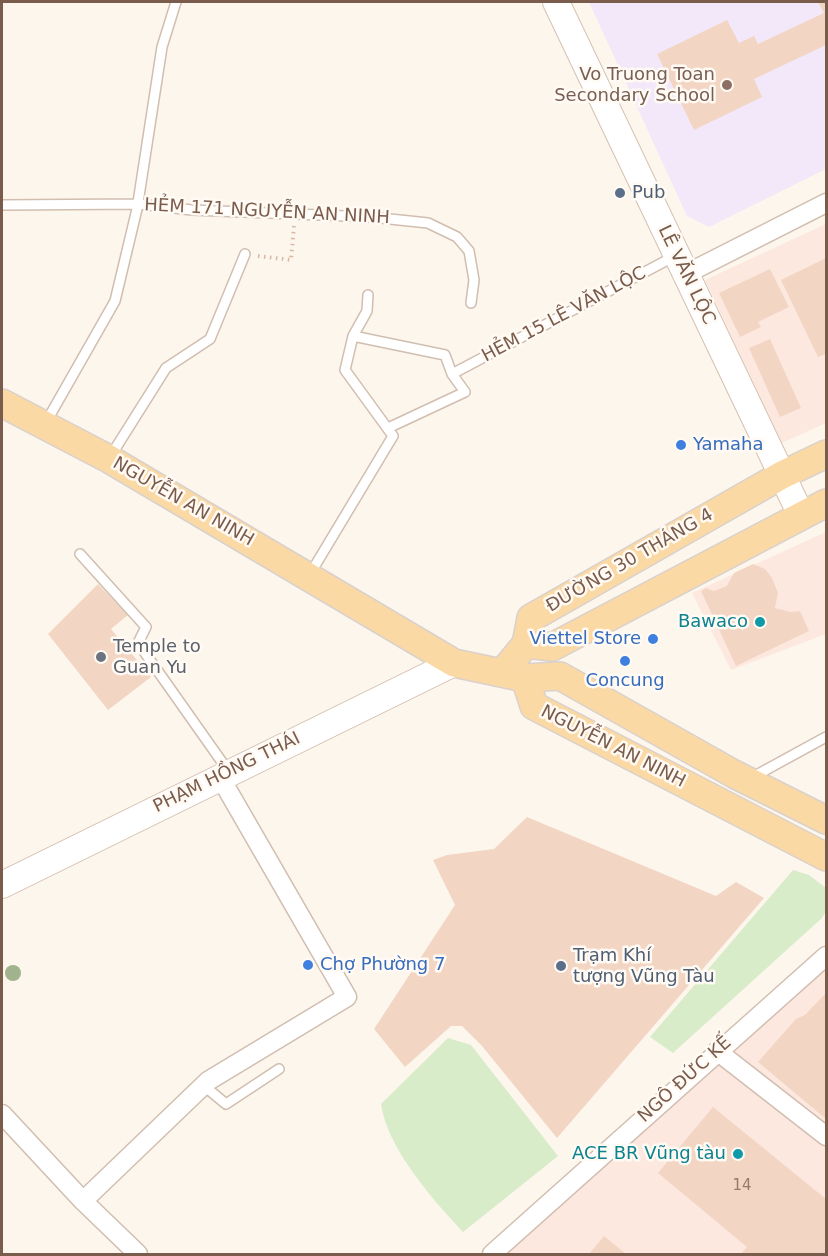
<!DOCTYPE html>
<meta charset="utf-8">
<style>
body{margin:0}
#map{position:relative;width:828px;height:1256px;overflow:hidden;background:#fdf6ec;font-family:"DejaVu Sans",sans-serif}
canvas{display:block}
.frame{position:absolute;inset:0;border:3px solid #7a5c4d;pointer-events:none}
</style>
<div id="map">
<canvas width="828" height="1256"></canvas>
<div class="frame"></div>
</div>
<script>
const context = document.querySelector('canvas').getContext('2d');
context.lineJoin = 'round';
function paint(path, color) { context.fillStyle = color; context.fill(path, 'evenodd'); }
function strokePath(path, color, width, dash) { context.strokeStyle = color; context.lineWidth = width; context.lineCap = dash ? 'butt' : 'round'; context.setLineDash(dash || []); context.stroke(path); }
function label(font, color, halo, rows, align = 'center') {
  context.font = font + ' "DejaVu Sans",sans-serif'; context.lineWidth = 5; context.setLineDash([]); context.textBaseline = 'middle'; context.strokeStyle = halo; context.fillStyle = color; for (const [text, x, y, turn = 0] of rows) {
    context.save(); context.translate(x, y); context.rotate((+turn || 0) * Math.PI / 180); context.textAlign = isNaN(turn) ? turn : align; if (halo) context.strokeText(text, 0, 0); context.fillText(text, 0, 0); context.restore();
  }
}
const commercial = new Path2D(`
 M826,224v199l-44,20 -77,-163z
 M826,532v102l-95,36 -39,-77z
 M826,958v296h-329z`);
const education = new Path2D(`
 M589,2h237v167l-117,58 -22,-11z`);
const green = new Path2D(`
 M793,870l16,5 17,13v23l-4,7 -149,135 -23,-16z
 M448,1038l23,7 87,111 -95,76c-30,-32 -76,-84 -82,-128z`);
const building = new Path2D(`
 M818,2h8v43l-72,34 8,18 -68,33 -37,-76 70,-34 12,23 15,-7 4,8 66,-31z
 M826,258v96l-8,3 -37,-77z
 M770,269l19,38 -31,15 3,5 -21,10 -21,-44z
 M770,339l31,69 -21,9 -31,-69z
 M753,564l12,5 7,9 6,15 -3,15 16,4 9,-1 9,20 -73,35 -35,-75 5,-3 8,3 13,-5 7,-13z
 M98,584l30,31 -17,14 40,48 -43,33 -60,-76z
 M527,817l189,79 20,-14 28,16 -207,240 -75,-92 -20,-20h-11l-46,41 -31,-38 81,-124 -22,-45 14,-5 47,-6z
 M826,993v126l-68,-57 38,-43 9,-4z
 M713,1107l113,92v55h-85l6,-7 -89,-74z
 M604,1236l22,18h-37z`);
const path = new Path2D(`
 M258,256l33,4 3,-34`);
const lane = new Path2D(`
 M2,205l136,-1 54,6 179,7 57,6 29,14 12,14 5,29 -3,23
 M353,336l92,19 7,19 13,18 -77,36
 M452,374l223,-118
 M45,424l70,-123 22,-92 25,-162 14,-45
 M110,457l56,-89 44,-29 35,-85
 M80,554l66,73 -8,16 91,129
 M310,574l83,-138 -48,-66 8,-34 14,-25 1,-16
 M751,778l75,-41
 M203,1085l23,19 53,-35`);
const street = new Path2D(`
 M686,274l140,-71
 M717,1051l109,85
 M2,1114l81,87 55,53
 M83,1201l125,-120 139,-84 -127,-220
 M492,1254l334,-298`);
const secondary = new Path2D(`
 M556,2l245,513
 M2,885l452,-222`);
const primary = new Path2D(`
 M2,403l107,56 345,204 71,15 35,-2 174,98 92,46
 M526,644l26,3 274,-144
 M503,672l23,-28 5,-26 251,-143 44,-21
 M525,678l9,28 292,151`);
const trees = [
 [13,973]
];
const markers = [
 [727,85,6,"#8d6e63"],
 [620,193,6,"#5c6f8a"],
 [681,445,6,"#3f7fe0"],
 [760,622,6,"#0f9aa8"],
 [653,639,6,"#3f7fe0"],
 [101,657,6,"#6b7280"],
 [625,661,6,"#3f7fe0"],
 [308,965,6,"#3f7fe0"],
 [561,966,6,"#5c6f8a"],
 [738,1154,6,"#0f9aa8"]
];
const numberNames = [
 ["14",742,1186]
];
const educationNames = [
 ["Vo Truong Toan",715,75],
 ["Secondary School",715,96]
];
const serviceNames = [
 ["Pub",632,193],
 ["Trạm Khí",573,956],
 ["tượng Vũng Tàu",573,977]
];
const streetNames = [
 ["HẺM 171 NGUYỄN AN NINH",267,212,3],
 ["LÊ VĂN LỘC",686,275,64],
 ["HẺM 15 LÊ VĂN LỘC",564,315,-28],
 ["NGUYỄN AN NINH",183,502,30],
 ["ĐƯỜNG 30 THÁNG 4",630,561,-30],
 ["NGUYỄN AN NINH",613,747,27],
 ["PHẠM HỒNG THÁI",227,773,-26],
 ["NGÔ ĐỨC KẾ",685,1080,-42]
];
const shopNames = [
 ["Yamaha",693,445],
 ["Viettel Store",641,639,"right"],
 ["Concung",625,681,"center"],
 ["Chợ Phường 7",320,965]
];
const cultureNames = [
 ["Bawaco",748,622],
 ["ACE BR Vũng tàu",726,1154]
];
const worshipNames = [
 ["Temple to",113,647],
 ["Guan Yu",113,668]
];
paint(commercial, '#fde8e0');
paint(education, '#f3e8fa');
paint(green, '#d8ecc9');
paint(building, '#f3d5c3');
strokePath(lane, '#d1beb0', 12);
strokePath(street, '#d1beb0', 21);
strokePath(secondary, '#d6c0b0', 28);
strokePath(primary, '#dad1cd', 30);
strokePath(path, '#d9b8a5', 4, [1.5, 4.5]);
strokePath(lane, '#fff', 9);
strokePath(street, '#fff', 18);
strokePath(secondary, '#fff', 26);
strokePath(primary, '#fbd9a5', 27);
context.fillStyle = '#a0b28e';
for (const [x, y] of trees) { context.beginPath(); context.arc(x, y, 8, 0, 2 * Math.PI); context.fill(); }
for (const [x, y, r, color] of markers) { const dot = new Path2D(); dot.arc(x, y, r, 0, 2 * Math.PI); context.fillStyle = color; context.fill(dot); strokePath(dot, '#fffaf3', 2); }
label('15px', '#987a6a', null, numberNames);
label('18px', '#785e54', '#fffaf3', educationNames, 'right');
label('18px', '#4e5e75', '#fffaf3', serviceNames, 'left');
label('18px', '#7a5c4d', '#fffaf3', streetNames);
label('18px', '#366cbe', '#fffaf3', shopNames, 'left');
label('18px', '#0d838f', '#fffaf3', cultureNames, 'right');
label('18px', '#5b616d', '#fffaf3', worshipNames, 'left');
</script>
